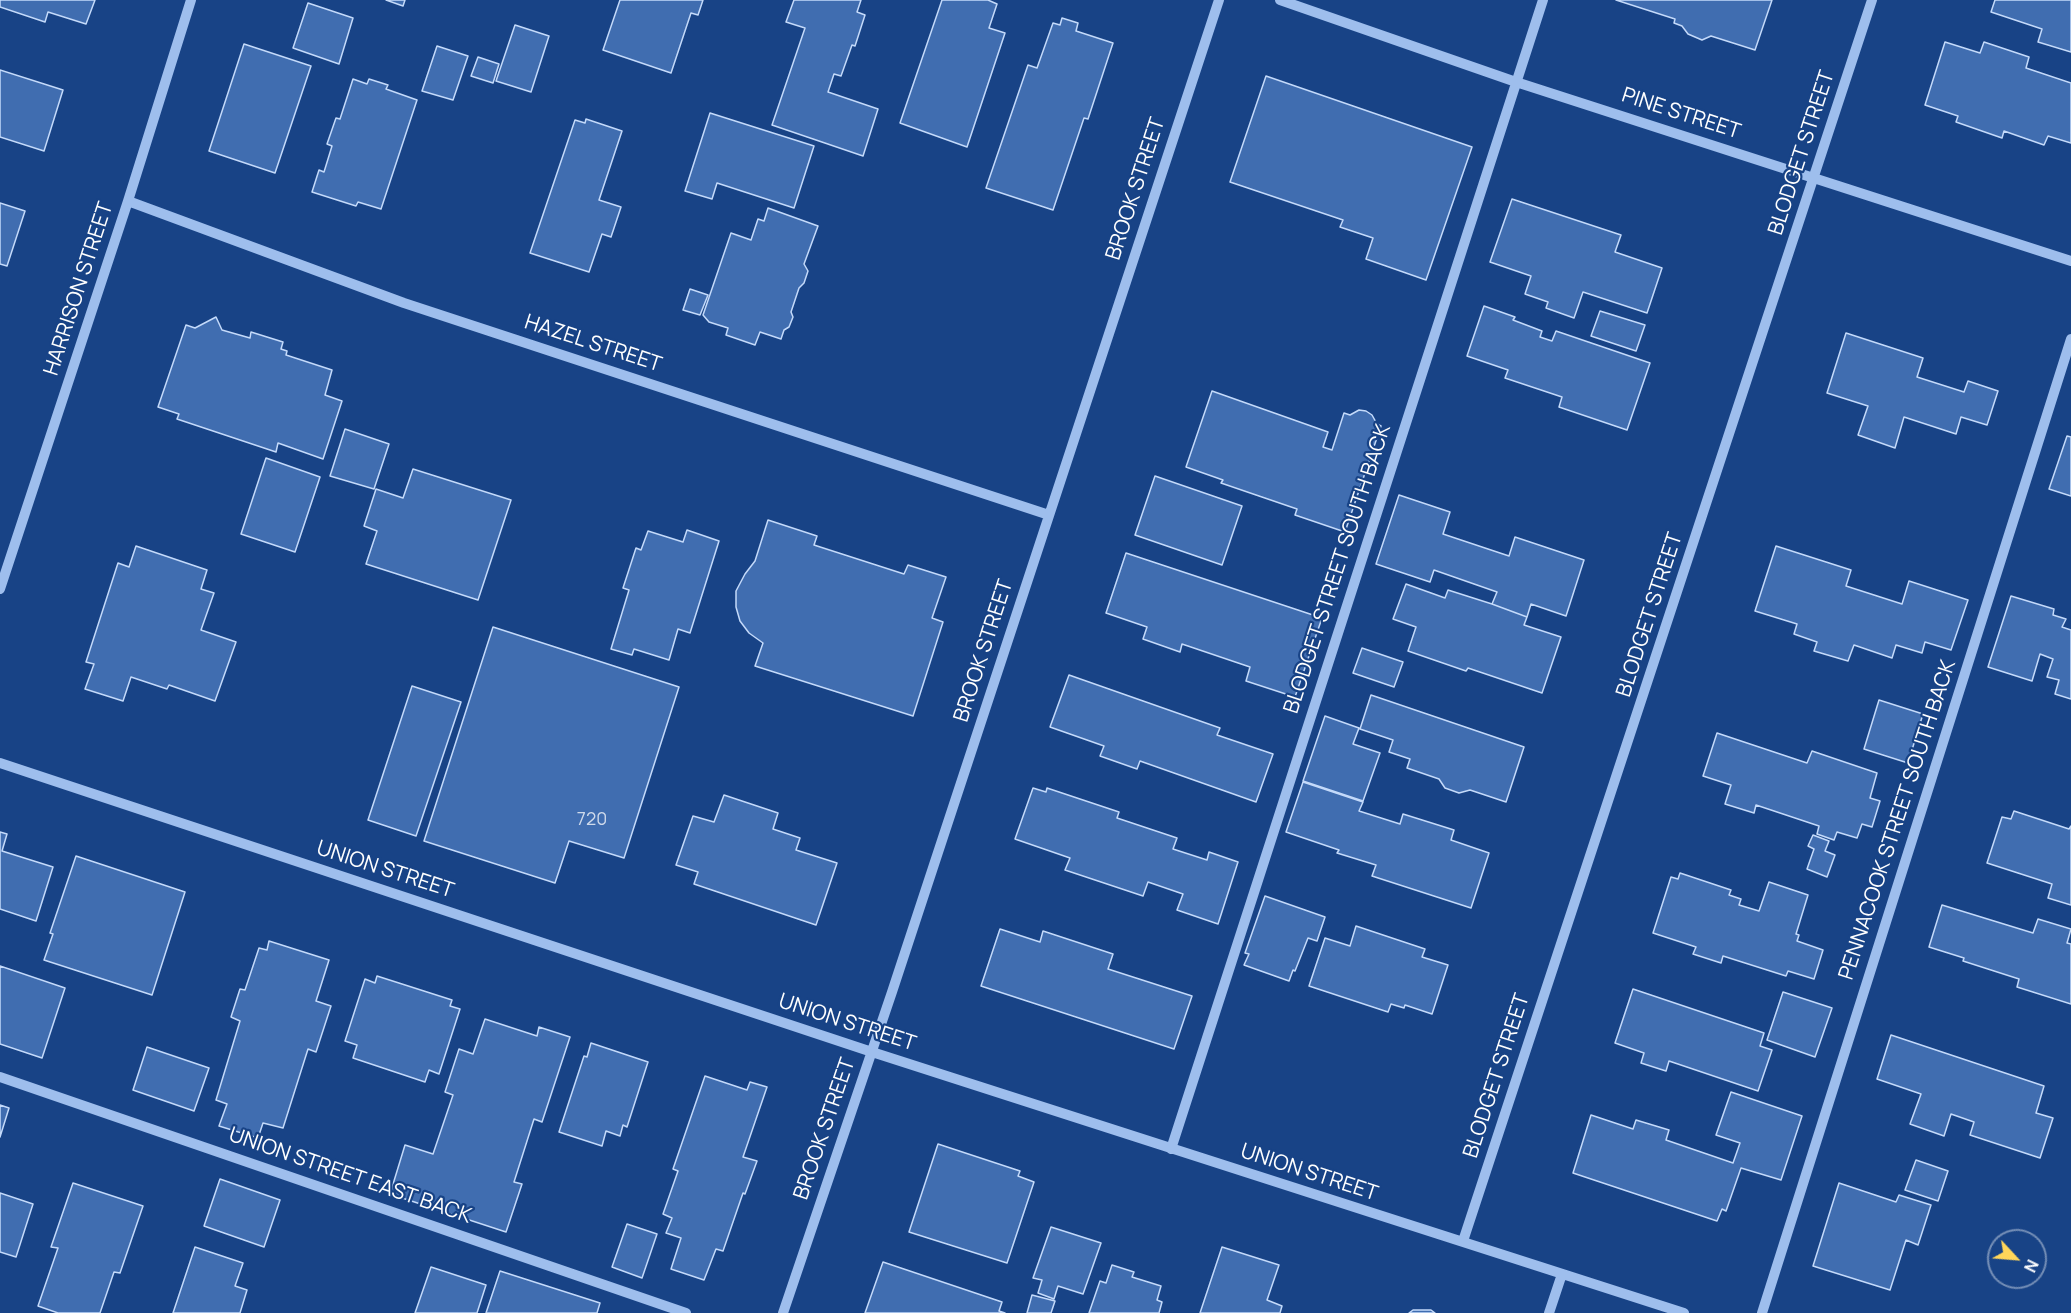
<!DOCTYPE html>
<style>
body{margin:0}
#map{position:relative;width:2071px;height:1313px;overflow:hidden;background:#184386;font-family:Manrope,sans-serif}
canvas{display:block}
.north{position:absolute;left:1987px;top:1229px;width:60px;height:60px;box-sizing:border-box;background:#184386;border:2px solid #748eb6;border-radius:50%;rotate:116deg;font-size:16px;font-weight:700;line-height:24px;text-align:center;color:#fff}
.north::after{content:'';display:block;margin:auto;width:21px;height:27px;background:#ffd65a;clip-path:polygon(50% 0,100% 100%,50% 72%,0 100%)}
</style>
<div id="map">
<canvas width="2071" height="1313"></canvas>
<div class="north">N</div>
</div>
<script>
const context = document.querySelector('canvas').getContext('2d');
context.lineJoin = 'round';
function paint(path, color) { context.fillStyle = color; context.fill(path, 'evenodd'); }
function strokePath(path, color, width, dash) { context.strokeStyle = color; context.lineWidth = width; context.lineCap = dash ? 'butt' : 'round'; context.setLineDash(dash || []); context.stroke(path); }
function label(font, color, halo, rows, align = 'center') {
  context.font = font + ' Manrope,sans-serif'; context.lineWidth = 4.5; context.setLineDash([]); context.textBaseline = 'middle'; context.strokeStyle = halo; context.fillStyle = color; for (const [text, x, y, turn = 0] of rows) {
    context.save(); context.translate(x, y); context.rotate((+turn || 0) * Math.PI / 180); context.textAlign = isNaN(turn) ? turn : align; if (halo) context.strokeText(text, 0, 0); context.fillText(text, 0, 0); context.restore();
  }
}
const building = new Path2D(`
 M0,0h95l-9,24 -38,-12 -3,10 -45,-15z
 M386,0h19l-2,6z
 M620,0h83l-5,15 -7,-2 -20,60 -68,-23z
 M794,0h67l-4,12 8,3 -10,31 -3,-1 -11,31 -7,-2 -6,18 50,17 -15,47 -91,-31 33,-97 -19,-6z
 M942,0h46l9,4 -8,24 16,5 -38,114 -67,-24z
 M1616,0h156l-17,50 -44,-14 -9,4 -14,-6 -6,-8 -8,-3 1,-4z
 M1995,0h76v52l-33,-10 4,-13 -51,-17z
 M308,3l45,15 -14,46 -46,-16z
 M1062,18l16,5 -2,8 37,12 -25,76 -4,-1 -31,92 -67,-22 42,-123 9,3 16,-45 7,2z
 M515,25l34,11 -18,56 -35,-11z
 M1945,42l35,11 4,-11 45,15 -3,11 45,15v60l-23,-7 -4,9 -40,-14 -2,7 -46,-16 2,-6 -33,-11z
 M244,44l67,22 -36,107 -66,-22z
 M437,46l31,10 -15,44 -31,-9z
 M478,57l21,7 -6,19 -22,-7z
 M0,70l63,20 -19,61 -44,-14z
 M1266,76l206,71 -46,133 -60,-21 7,-21 -33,-11 3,-7 -113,-38z
 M353,79l14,5 2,-5 19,6 -2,4 31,11 -36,109 -23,-7 -2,4 -44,-14 7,-22 5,2 8,-26 -5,-2 9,-26 4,1z
 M710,113l104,33 -20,62 -77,-25 -5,16 -27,-8z
 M586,119l36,12 -23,69 22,7 -10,30 -9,-3 -13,38 -59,-19 45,-133 10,3z
 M1512,199l109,36 -6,17 47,16 -15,45 -64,-21 -9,26 -28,-10 2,-6 -23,-8 6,-18 -41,-14z
 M0,203l25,8 -18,55 -7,-2z
 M768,208l50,18 -14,38 4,7 -4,12 -5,5 -8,24 2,5 -4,10 -5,3 -3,9 -21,-7 -5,13 -29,-10 2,-7 -19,-6 -6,-7 28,-82 20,7 7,-21 6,2z
 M690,289l18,6 -8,20 -17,-5z
 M1484,306l31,11 -2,3 29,11 -2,6 12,4 4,-10 94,32 -23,67 -68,-23 3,-10 -57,-19 3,-8 -41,-14z
 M1600,311l45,14 -9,26 -45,-15z
 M216,317l6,13 28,8 1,-6 32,10 -2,7 6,2 -1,4 46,15 -7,25 17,6 -19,58 -45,-16 -2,9 -99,-33 2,-5 -21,-7 28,-82 9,3z
 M1846,333l77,25 -6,19 47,15 4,-11 30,10 -11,34 -26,-8 -5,17 -52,-17 -9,31 -37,-13 10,-29 -41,-13z
 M1212,391l116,41 -5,15 9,3 12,-37 6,2 9,-5 7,1 6,4 5,9 4,2 -36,106 -50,-17 2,-6 -76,-26 2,-3 -37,-13z
 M345,429l44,15 -15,45 -44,-13z
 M2067,436l4,1v59l-22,-7z
 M266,458l54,19 -25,75 -54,-18z
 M413,469l98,31 -33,100 -112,-36 11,-33 -13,-5 12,-37 27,9z
 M1155,476l87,30 -20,59 -87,-30z
 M1399,495l51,17 -7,22 66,22 6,-19 69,23 -18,56 -35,-12 -4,13 -35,-13 5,-12 -63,-22 -4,12 -54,-18z
 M768,520l49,16 -3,9 90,29 4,-9 38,12 -14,41 11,4 -30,94 -158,-50 8,-23 -14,-10 -9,-12 -4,-14v-16l9,-17 10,-13z
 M687,530l32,11 -29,92 -12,-4 -9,31 -35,-11 -2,6 -21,-6 18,-59 -6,-2 13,-40 5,2 7,-19 35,11z
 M136,546l71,24 -6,19 13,4 -13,37 35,12 -21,59 -46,-16 -2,4 -36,-12 -8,24 -38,-12 9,-25 -8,-2 32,-99 11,4z
 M1776,546l75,24 -5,16 56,18 7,-23 59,19 -17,50 -26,-8 -3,11 -26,-8 -4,13 -38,-13 -6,16 -34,-10 3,-9 -23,-8 3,-10 -42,-13z
 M1126,553l196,65 -27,79 -49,-16 4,-14 -68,-23 -2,8 -37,-13 4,-12 -41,-14z
 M1406,584l39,14 3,-8 44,14 35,13 -3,8 37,12 -19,56 -74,-25 -2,3 -58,-20 8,-24 -23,-8z
 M2011,596l43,13 -1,6 13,4 -4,8 9,3v69l-16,-5 4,-14 -12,-3 6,-18 -13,-5 -8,27 -44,-14z
 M493,627l186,60 -55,171 -55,-17 -14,42 -131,-42z
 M1362,648l41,14 -9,25 -41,-14z
 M1069,675l151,53 -3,7 56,19 -17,48 -116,-41 -3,8 -37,-13 4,-10 -54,-19z
 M412,686l49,16 -45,134 -48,-16z
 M1371,695l153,52 -18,55 -36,-12 -11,3 -14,-5 -6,-9 -32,-11 3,-9 -21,-7 4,-12 -33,-11z
 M1879,700l44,14 -15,49 -44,-14z
 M1325,716l34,12 -6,16 27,9 -17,48 -60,-20z
 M1717,733l90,30 5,-12 65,22 -7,25 10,3 -8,26 -10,-3 -5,14 -20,-6 -3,8 -17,-6 2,-8 -63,-21 -2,8 -29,-9 6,-19 -28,-9z
 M1303,782l60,20 -4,9 41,13 3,-10 51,16 -3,10 38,13 -18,55 -99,-32 4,-11 -39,-12 2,-3 -53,-18z
 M1033,788l13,4 1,-4 72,24 -2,6 60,20 -4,11 34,11 2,-8 29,10 -20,62 -41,-14 6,-16 -35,-12 -5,14 -78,-26 5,-12 -55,-19z
 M724,795l54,18 -5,16 27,9 -4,12 41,13 -21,62 -122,-41 4,-12 -22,-7 17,-49 21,6z
 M2014,811l55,18 2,-3v79l-23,-7 4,-14 -65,-21 15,-46 9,2z
 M0,832l7,2 -5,17 51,16 -17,54 -36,-12z
 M1813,835l16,6 -4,10 10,4 -8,22 -20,-8 7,-20 -6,-3z
 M76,856l109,36 -33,103 -108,-35 9,-26 -3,-1z
 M1680,873l51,17 -2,5 12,4 -2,6 20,6 10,-29 39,13 -12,39 3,1 -2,6 26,9 -9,29 -26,-8 -2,5 -63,-20 -2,7 -28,-9 3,-7 -43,-14 18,-56 7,2z
 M1265,896l60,21 -8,24 -9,-3 -13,33 -2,-1 -4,11 -45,-16 5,-11 -4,-1z
 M1942,905l91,28 5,-14 33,10 -4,14 4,1v60l-54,-17 2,-8 -56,-18 1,-3 -35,-11z
 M1356,926l69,23 -3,8 26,8 -16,49 -27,-9 -1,3 -13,-4 -3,8 -79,-26 16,-48 25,8z
 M1000,929l40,13 3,-11 70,23 -5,15 84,27 -18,53 -193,-63z
 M269,941l60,19 -13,41 15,5 -15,46 -8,-3 -25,79 -20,-5 -5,15 -39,-12 8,-22 -11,-4 24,-79 -9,-4 9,-28 5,1 14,-42 8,2z
 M0,966l65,22 -23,70 -42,-14z
 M377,976l75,24 -2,6 10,3 -21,65 -10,-4 -4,12 -72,-24 4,-13 -12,-4 20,-62 10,4z
 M1633,989l131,44 -4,13 12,4 -14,41 -89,-30 -3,10 -25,-8 3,-10 -29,-10z
 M1783,992l49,16 -17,49 -48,-17z
 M485,1019l52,17 2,-9 31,10 -28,85 -8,-3 -20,63 8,2 -16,48 -116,-38 15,-49 28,9 20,-59 -8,-3 14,-43 14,5z
 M1891,1035l153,51 -8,27 17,5 -13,40 -70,-23 4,-13 -23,-8 -7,22 -34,-12 11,-30 -44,-15z
 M591,1043l57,19 -21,65 -4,-2 -3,11 -14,-5 -4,15 -43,-14 25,-76 3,1z
 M147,1047l62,21 -15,43 -61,-21z
 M705,1076l42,14 3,-8 17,5 -24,70 14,4 -12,33 -2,-1 -20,58 -7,-2 -12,31 -33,-11 10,-31 -15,-5 6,-15 -9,-4 15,-43 -5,-2z
 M1731,1092l71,24 -21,64 -40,-12 -15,43 -4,-2 -5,12 -144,-48 18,-58 42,14 3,-9 33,10 -3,10 67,23 7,-20 -24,-8z
 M0,1105l9,3 -9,29z
 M938,1144l82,27 -2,5 16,6 -27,81 -98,-31z
 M1916,1160l32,11 -10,30 -33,-11z
 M220,1179l60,21 -16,47 -60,-21z
 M73,1183l70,23 -23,67 -6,-1 -14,41h-42l-20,-7 20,-58 -7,-1z
 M1839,1183l57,19 3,-7 32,10 -13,40 -12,-5 -16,50 -77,-24z
 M0,1193l33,11 -17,53 -16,-5z
 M627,1224l30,10 -15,44 -30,-11z
 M1051,1227l50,16 -18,51 -25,-8 -4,13 -16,-6 4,-13 -9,-2z
 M195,1247l48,16 -8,23 12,4 -7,23h-67z
 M1222,1247l57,18 -12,35 15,6 -2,7h-80z
 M883,1262l119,40 -3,9 6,2h-140z
 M1112,1265l22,7 -2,5 29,9 -4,14 5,2 -3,11h-70l11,-32 6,2z
 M431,1267l55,18 -9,28h-62z
 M500,1271l100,32 -3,10h-111z
 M1032,1295l23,6 -4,12h-24z
 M1413,1310h18l4,3h-26z`);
const minor = new Path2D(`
 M1280,0l236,82 555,179
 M128,201l276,102 645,212
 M0,589l128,-388 63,-201
 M0,763l872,289 812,261
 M0,1077l686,236
 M1171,1149l372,-1149
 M1463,1241l409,-1241
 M783,1313l109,-321 327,-992
 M1549,1313l13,-39
 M1762,1313l309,-974`);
const numberNames = [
 ["720",592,820]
];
const streetNames = [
 ["PINE STREET",1681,114,18],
 ["BLODGET STREET",1802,153,-72],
 ["BROOK STREET",1136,189,-72],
 ["HARRISON STREET",79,289,-72],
 ["HAZEL STREET",593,344,18],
 ["BLODGET STREET SOUTH BACK",1338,569,-72],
 ["BLODGET STREET",1650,615,-72],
 ["BROOK STREET",984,651,-72],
 ["PENNACOOK STREET SOUTH BACK",1898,820,-72],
 ["UNION STREET",385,870,18],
 ["UNION STREET",847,1023,18],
 ["BLODGET STREET",1497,1076,-72],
 ["BROOK STREET",825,1129,-71],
 ["UNION STREET",1309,1173,18],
 ["UNION STREET EAST BACK",350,1176,19]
];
paint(building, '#406db0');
strokePath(building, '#c4dafa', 1.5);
strokePath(minor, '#9ebeed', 10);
label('18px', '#cfdaeb', null, numberNames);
label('21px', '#fff', '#184386', streetNames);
</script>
